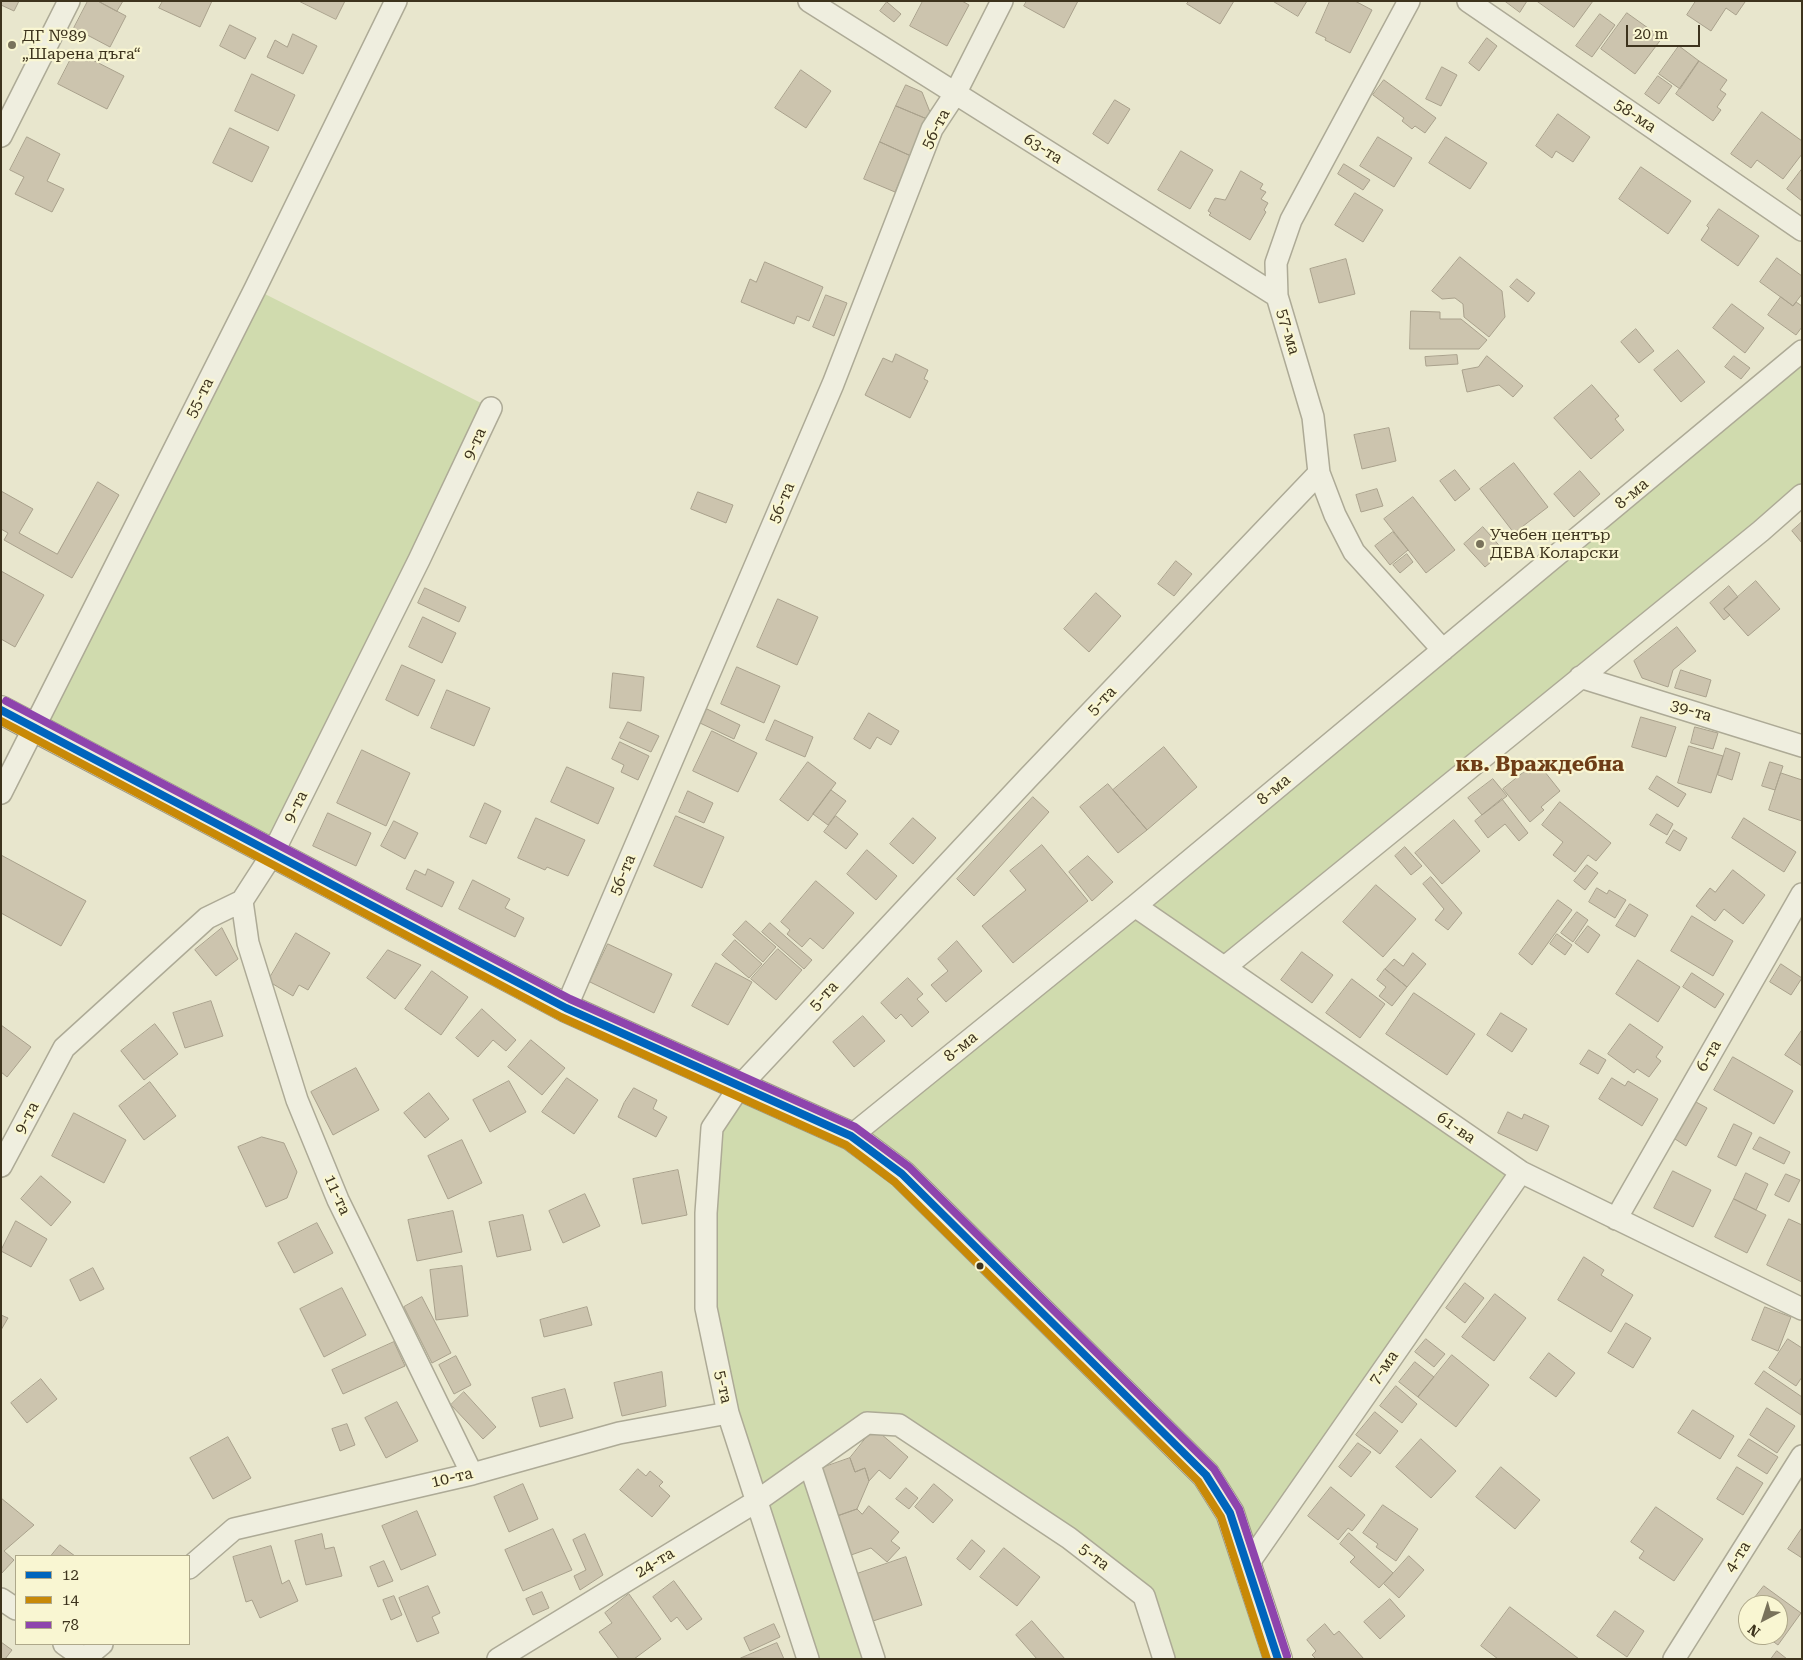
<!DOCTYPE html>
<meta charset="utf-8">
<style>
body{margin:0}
#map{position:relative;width:1803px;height:1660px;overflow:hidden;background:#e8e6cd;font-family:"Roboto Serif",serif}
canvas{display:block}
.frame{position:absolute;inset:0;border:2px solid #3d331d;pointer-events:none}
.legend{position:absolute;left:15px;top:1555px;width:175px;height:90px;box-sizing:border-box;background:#f9f6d2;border:1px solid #aea88a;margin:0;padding:6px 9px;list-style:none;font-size:15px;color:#3d331d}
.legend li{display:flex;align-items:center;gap:10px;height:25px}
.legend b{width:25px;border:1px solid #aea88a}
.north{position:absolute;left:1738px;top:1595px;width:50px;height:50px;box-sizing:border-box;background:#f9f6d2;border:1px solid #aea88a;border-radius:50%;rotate:220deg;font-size:14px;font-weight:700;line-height:20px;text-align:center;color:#3d331d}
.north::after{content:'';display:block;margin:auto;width:18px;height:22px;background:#79725b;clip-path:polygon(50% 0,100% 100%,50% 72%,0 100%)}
.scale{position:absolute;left:1626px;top:25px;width:74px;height:22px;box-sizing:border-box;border:2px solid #3d331d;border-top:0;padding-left:6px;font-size:15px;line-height:18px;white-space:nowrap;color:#3d331d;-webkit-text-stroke:4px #f9f6d2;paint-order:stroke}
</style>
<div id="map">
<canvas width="1803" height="1660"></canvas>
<div class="frame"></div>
<ul class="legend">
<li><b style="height:6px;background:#0065bd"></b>12</li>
<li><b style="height:6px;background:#c88907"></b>14</li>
<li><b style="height:6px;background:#8e44ad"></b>78</li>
</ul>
<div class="north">N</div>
<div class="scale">20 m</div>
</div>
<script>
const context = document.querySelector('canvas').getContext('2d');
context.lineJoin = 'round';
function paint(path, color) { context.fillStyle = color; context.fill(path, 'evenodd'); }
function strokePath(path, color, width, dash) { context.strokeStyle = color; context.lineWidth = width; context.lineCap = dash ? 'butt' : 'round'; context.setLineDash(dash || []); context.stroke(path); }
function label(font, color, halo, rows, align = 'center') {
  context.font = font + ' "Roboto Serif",serif'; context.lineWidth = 4.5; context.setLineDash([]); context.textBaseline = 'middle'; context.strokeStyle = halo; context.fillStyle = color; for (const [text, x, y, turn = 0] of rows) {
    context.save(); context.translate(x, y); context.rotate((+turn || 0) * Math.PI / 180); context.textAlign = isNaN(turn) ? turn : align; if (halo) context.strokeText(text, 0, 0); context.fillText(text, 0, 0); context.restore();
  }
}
const green = new Path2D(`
 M255,289l236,119 -218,445 -237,-124z
 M1802,351v144l-577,472 296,205 -273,392 30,95h-114l-21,-63 -244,-171 -32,-2 -56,42 63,194h-66l-102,-351 6,-180 28,-42 111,50z`);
const building = new Path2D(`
 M1,1h18l-5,10 -13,-6z
 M88,1h10l28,15 -16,31 -36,-19z
 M98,1h25l-6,10z
 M163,1h49l-12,26 -41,-19z
 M299,1h46l-9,18z
 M923,1h39l7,4 -22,41 -37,-20z
 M1027,1h51l-14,27 -40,-22z
 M1189,1h45l-14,23 -33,-20z
 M1273,1h34l-9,15z
 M1330,1h25l17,9 -22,43 -25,-13 1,-2 -10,-5z
 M1505,1h22l-7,11z
 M1537,1h56l-19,26z
 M1696,1h48l1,1 -9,13 -10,-7 -15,23 -24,-16z
 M887,2l14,12 -7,8 -14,-11z
 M1627,13l35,25 -27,36 -34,-25z
 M1600,14l15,11 -23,32 -16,-11z
 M230,25l26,13 -11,21 -25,-13z
 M293,34l24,12 -14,28 -36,-17 8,-17 12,7z
 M1487,38l10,8 -18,25 -10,-8z
 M1679,46l20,15 -19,28 -21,-15z
 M75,51l49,25 -17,33 -49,-25z
 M1699,61l28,19 -7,10 6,4 -9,13 4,3 -8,11 -37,-27z
 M1442,67l15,8 -16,31 -15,-7z
 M801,70l30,21 -25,37 -31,-20z
 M252,74l43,21 -17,36 -43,-20z
 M1658,76l14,10 -13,18 -14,-10z
 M1384,80l52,38 -11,15 -10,-7 -3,3 -10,-8 2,-3 -31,-23z
 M906,85l16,7 8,20 -3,7 -31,-13z
 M1115,100l15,9 -22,35 -15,-10z
 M896,106l31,13 -16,37 -31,-14z
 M1762,112l40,29v13l-19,25 -26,-19 -6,8 -20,-14z
 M1558,114l32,23 -17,25 -17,-11 -4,7 -16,-12z
 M230,128l39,19 -17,35 -39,-19z
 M27,137l33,17 -13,27 17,8 -12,23 -37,-18 9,-17 -14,-7z
 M1378,137l34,21 -18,29 -34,-21z
 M1446,137l41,26 -17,26 -41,-26z
 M880,142l31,14 -16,36 -31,-13z
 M1181,151l32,19 -23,39 -32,-19z
 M1344,164l26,16 -7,10 -25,-16z
 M1641,167l50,34 -23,33 -49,-35z
 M1802,169v32l-15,-12z
 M1241,171l22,13 -3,5 6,3 -5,7 7,4 -4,7 2,2 -16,28 -41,-25 2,-2 -3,-2 7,-13 10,2z
 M1355,193l28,17 -20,32 -28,-17z
 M1719,209l40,27 -21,30 -37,-26 8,-12 -2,-2z
 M1460,257l42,34 3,26 -16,20 -25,-20 -1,-13 -8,-6 -13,1 -10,-8z
 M1777,258l25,18v18l-9,12 -33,-24z
 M1346,259l9,35 -36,9 -9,-34z
 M765,262l58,25 -14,34 -12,-5 -3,8 -53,-22 9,-23 6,3z
 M1517,279l18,14 -7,9 -18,-15z
 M826,295l21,8 -13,33 -21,-9z
 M1781,297l12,9 3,-4 6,4v21l-6,8 -28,-20z
 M1732,304l32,24 -19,25 -32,-25z
 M1411,311l29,1v7h21l26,21 -8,9h-69z
 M1636,329l18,22 -15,12 -18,-21z
 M1678,350l27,32 -24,20 -27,-32z
 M896,354l32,16 -4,9 4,2 -18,37 -45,-23 18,-37 9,4z
 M1457,355l1,9 -32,2 -1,-9z
 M1487,356l36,30 -10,11 -14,-12 -32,7 -5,-22 16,-3z
 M1734,356l16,12 -9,11 -16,-12z
 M1592,385l27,31 -4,3 9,11 -33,29 -37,-41z
 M1389,428l7,33 -34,8 -8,-34z
 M1514,463l34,44 -34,26 -34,-44z
 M1455,470l15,19 -15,12 -15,-20z
 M1580,471l20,23 -26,23 -20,-23z
 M98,482l21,13 -47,83 -68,-38 4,-7 -7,-4v-38l32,18 -14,24 38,21z
 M1377,489l6,17 -22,6 -5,-17z
 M698,492l35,13 -7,18 -35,-14z
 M1413,497l42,53 -29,23 -42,-54z
 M1802,522v21l-10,-12z
 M1483,527l21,24 -19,16 -21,-23z
 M1393,532l15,18 -18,15 -15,-19z
 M1407,554l6,8 -13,11 -7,-8z
 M1176,561l16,13 -18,22 -16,-12z
 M1,571l43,24 -29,52 -14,-8z
 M1756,581l24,28 -32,27 -24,-27z
 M1729,586l9,11 -14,12 6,6 -6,5 -14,-17z
 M425,588l41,19 -7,15 -41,-19z
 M1096,593l25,23 -32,36 -25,-23z
 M778,599l40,18 -21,48 -40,-18z
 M423,617l33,16 -14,30 -33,-16z
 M1677,627l19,24 -23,19 -5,17 -26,-9 -8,-17z
 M402,665l33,15 -17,36 -32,-16z
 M737,667l43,19 -16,37 -43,-19z
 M1681,670l30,10 -5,17 -31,-9z
 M613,673l31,4 -3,34 -31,-3z
 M447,690l43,18 -16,38 -43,-18z
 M707,709l33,16 -6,14 -34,-16z
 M869,713l30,18 -8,14 -14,-8 -7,12 -16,-10z
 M1641,717l35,10 -10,30 -34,-10z
 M775,720l38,17 -8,20 -39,-17z
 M628,722l31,14 -8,16 -31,-14z
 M1695,727l23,6 -5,16 -22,-6z
 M712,731l45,22 -19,39 -45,-21z
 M620,742l29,14 -11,24 -17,-8 3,-7 -12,-6z
 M1689,746l34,10 -12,37 -33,-10z
 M1164,747l33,40 -50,43 -34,-40z
 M1726,748l14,5 -8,27 -14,-5z
 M362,750l48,23 -24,53 -49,-23z
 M808,762l28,21 -28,38 -28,-21z
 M1537,762l23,29 -19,16 3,3 -14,12 -27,-33z
 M1770,762l13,4 -8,24 -13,-4z
 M567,767l47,21 -16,36 -47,-22z
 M1781,773l21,7v41l-33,-11z
 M1657,776l29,18 -8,13 -29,-18z
 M1493,779l14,17 -25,19 -14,-17z
 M1108,784l39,46 -29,23 -38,-46z
 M831,790l15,11 -18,24 -15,-11z
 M688,791l25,12 -9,20 -25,-11z
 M1033,797l16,15 -75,84 -17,-17z
 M1502,799l26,34 -9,8 -14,-17 -17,14 -13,-17z
 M1560,802l51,41 -15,18 -8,-6 -13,17 -22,-17 10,-13 -21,-17z
 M485,803l16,8 -15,33 -16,-7z
 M328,813l43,20 -15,33 -43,-20z
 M1657,814l16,10 -6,11 -17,-10z
 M676,816l48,21 -22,51 -48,-22z
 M836,816l22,18 -12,15 -22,-17z
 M536,818l49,22 -17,36 -21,-9 -2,3 -27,-12z
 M913,818l23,20 -23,26 -23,-20z
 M1744,818l52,34 -12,20 -52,-34z
 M1454,820l26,31 -38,33 -27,-31z
 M394,821l24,12 -13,26 -24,-13z
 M1674,830l13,8 -7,13 -14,-8z
 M1042,845l46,56 -75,62 -31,-37 44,-36 -16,-19z
 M1405,847l17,19 -11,9 -16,-19z
 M867,850l30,26 -21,24 -29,-26z
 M1,855l85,46 -25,45 -60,-33z
 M1088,856l25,26 -21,19 -23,-29z
 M1587,865l11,8 -13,17 -11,-9z
 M428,869l26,13 -12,25 -36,-18 9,-19 10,5z
 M1733,870l32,25 -22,29 -19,-15 -9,12 -19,-15 14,-18 5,4z
 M1431,877l31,36 -14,17 -13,-10 9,-11 -21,-25z
 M473,880l37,19 -5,9 19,10 -9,19 -56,-28z
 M816,881l38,32 -31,36 -13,-11 -8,9 -15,-13 3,-4 -9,-8z
 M1376,885l40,34 -33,38 -40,-35z
 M1597,888l10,6 2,-4 17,10 -11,18 -26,-16z
 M1558,900l14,10 -40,55 -13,-11z
 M1630,904l18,11 -13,22 -19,-11z
 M1577,912l11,8 -15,22 -12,-9z
 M1692,916l41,25 -20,35 -42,-25z
 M746,921l30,26 -13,15 -30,-27z
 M770,923l42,37 -8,9 -42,-37z
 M1588,926l12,9 -12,18 -13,-10z
 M222,928l16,31 -22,17 -21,-26z
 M296,933l34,20 -22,37 -9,-5 -6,11 -25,-15z
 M1557,934l15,11 -7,10 -15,-11z
 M735,940l27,24 -13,14 -27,-23z
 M957,941l25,30 -36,31 -15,-17 17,-14 -10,-12z
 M608,944l64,30 -18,39 -64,-31z
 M778,949l24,21 -26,30 -25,-21z
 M388,950l33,15 -26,34 -28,-21z
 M1302,952l31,23 -21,28 -31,-23z
 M1413,953l13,11 -19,23 -22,-18 9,-10 9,7z
 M1638,960l42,27 -22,35 -42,-28z
 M716,963l36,19 -24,43 -36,-19z
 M1781,964l21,14 -11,17 -21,-13z
 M1385,969l22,18 -15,19 -13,-10 7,-9 -9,-7z
 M432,971l36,26 -27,38 -36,-26z
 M1692,973l32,21 -9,14 -32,-21z
 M908,978l15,16 -6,5 12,13 -17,15 -11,-13 -5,5 -15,-16z
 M1352,979l33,25 -25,34 -34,-25z
 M1414,993l61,41 -28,41 -61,-41z
 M211,1001l12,35 -38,12 -12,-35z
 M482,1009l34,31 -10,11 -13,-11 -15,17 -22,-19z
 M1501,1013l26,16 -15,23 -25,-17z
 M863,1016l22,25 -31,26 -21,-25z
 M155,1024l23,30 -34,26 -23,-29z
 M1630,1024l33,23 -7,10 5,4 -12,16 -12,-8 -3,4 -26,-19z
 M1,1025l30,22 -24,30 -6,-5z
 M1802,1030v36l-17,-11z
 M531,1040l34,28 -23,27 -34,-28z
 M1589,1050l17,10 -8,14 -18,-10z
 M1733,1057l60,34 -19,33 -60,-34z
 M356,1068l23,42 -46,25 -22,-43z
 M567,1078l31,22 -24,34 -32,-22z
 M1612,1078l13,8 3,-5 30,18 -16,27 -43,-27z
 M509,1081l17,31 -36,20 -17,-32z
 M150,1082l26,34 -32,24 -25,-34z
 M634,1088l23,12 -4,9 14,8 -11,20 -38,-20 6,-14z
 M429,1093l20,26 -24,19 -21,-25z
 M1696,1102l11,6 -21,38 -11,-7z
 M1508,1112l14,7 2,-5 25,12 -12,25 -39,-18z
 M74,1113l52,27 -22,43 -52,-27z
 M1734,1124l18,9 -16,33 -18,-9z
 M262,1137l22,6 13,29 -10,26 -21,9 -28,-60z
 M1760,1137l30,15 -6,12 -31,-15z
 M462,1140l20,43 -34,16 -20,-43z
 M678,1170l9,45 -45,9 -9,-45z
 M1673,1171l38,19 -18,37 -39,-19z
 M1746,1173l22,11 -12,26 -22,-11z
 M1786,1174l14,6 -11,22 -14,-7z
 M41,1176l30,26 -20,24 -30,-27z
 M585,1194l15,32 -37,17 -14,-32z
 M1734,1199l32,16 -19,38 -32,-16z
 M453,1211l9,41 -45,9 -9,-41z
 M523,1215l8,35 -34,7 -8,-35z
 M1789,1219l13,6v57l-35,-17z
 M16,1221l31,18 -16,28 -30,-16z
 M317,1223l16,30 -39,20 -16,-30z
 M1584,1257l20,13 -3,5 32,20 -22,37 -53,-32z
 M462,1266l6,50 -32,4 -6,-50z
 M93,1268l11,21 -24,12 -10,-21z
 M1465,1283l19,15 -19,25 -19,-15z
 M342,1288l24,47 -42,22 -24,-48z
 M1495,1294l31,24 -32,43 -32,-24z
 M422,1297l29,56 -19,10 -28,-56z
 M587,1307l5,18 -48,12 -4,-17z
 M1765,1307l26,10 -13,34 -26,-11z
 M1,1315l7,3 -7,12z
 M1626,1323l25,15 -18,30 -25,-15z
 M1426,1339l19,15 -11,13 -19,-15z
 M1788,1339l14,9v29l-6,9 -27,-18z
 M394,1342l11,24 -62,28 -11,-24z
 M1549,1353l26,20 -19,24 -26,-19z
 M1452,1355l37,30 -33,42 -38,-30z
 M456,1356l15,29 -17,9 -15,-29z
 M1415,1362l19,15 -16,20 -19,-15z
 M1764,1371l38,26 -1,18 -46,-31z
 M662,1372l4,34 -44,10 -8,-33z
 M41,1379l16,20 -30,24 -16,-20z
 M1396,1386l21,18 -15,19 -22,-17z
 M565,1389l8,29 -33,9 -8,-29z
 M464,1392l32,35 -13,12 -32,-34z
 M397,1402l21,39 -32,17 -21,-40z
 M1767,1408l28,18 -18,27 -27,-18z
 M1693,1410l41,26 -14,23 -42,-26z
 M1375,1412l23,19 -18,23 -24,-19z
 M347,1424l8,21 -15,6 -8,-22z
 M874,1428l34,29 -18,22 -11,-9 -10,11 -4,-13 -10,4 -5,-14z
 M228,1437l23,41 -38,21 -23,-41z
 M1421,1439l35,32 -25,27 -35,-31z
 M1749,1439l29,18 -11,17 -29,-18z
 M1358,1443l13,9 -20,25 -12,-10z
 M850,1458l5,14 10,-4 4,13 -12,28 -20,7 -18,-47z
 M1501,1467l39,33 -25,29 -39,-32z
 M1737,1467l26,16 -20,32 -26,-16z
 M638,1469l8,7 4,-5 13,11 -4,4 11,10 -18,21 -32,-27z
 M523,1484l15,35 -29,13 -15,-35z
 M934,1484l19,16 -20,23 -18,-16z
 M1331,1487l34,28 -13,16 -4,-3 -10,12 -30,-24z
 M906,1488l12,10 -9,11 -13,-10z
 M1,1498l33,27 -30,26 10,9 -13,14z
 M1383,1505l35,24 -22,32 -20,-14 2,-3 -15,-11z
 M869,1506l30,26 -8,9 9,7 -13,14 -16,-14 -20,7 -14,-39 20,-7 5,5z
 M1656,1507l47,32 -29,42 -35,-23 5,-7 -13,-9z
 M417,1511l19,44 -35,15 -19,-44z
 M1802,1528v30l-14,-9z
 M553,1529l19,41 -49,21 -18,-41z
 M1349,1533l44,40 -14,15 -29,-26 5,-5 -15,-13z
 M322,1534l3,15 9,-2 8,29 -36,9 -11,-44z
 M585,1534l18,41 -23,15 -6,-14 12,-6 -13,-30z
 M972,1540l13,11 -15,19 -13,-11z
 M60,1545l15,11h-24z
 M271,1546l11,38 7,-4 9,21 -38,17 -8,-18 -6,2 -13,-45z
 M1004,1548l36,29 -23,29 -37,-29z
 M1409,1556l15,14 -25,28 -15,-14z
 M906,1557l16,48 -52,17 -16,-47z
 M384,1561l9,20 -15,6 -8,-20z
 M674,1581l28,38 -15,11 -10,-13 -6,5 -18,-25z
 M428,1586l12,27 -8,4 7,16 -22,9 -18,-44z
 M1764,1586l37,27 -23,32 -14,-10h14v-30h-29z
 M542,1592l7,16 -16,7 -7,-16z
 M629,1594l32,45 -27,20h-15l-20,-27 13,-9 -7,-10z
 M394,1596l8,19 -11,5 -8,-20z
 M1390,1599l15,17 -25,23 -16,-17z
 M1510,1607l69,52h-81l-17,-13z
 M1748,1607v16l-8,-6z
 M1615,1611l29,20 -17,26 -30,-21z
 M1032,1621l33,38h-28l-21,-24z
 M774,1624l6,13 -30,14 -6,-13z
 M1325,1624l9,11 5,-4 25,28h-48l-4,-4 4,-4 -9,-11z
 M1,1642l11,8 -7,9h-4z
 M777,1643l7,16 -43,-1z
 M1777,1651l10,8h-16z`);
const street = new Path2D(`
 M809,1l468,295
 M1409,1l-118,219 -15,43 1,33 36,121 6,56 16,42 19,37 89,98
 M1468,1l334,229
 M1,136l68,-135
 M1580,677l222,69
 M1,793l254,-504 141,-288
 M242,901l6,42 49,157 41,100 134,274
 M1135,906l386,266 281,137
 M1225,967l536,-436 41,-36
 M566,1008l267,-624 99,-255 23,-35 47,-93
 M851,1136l284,-230 667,-555
 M1,1166l63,-118 143,-130 35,-17 31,-48 146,-293 72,-152
 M1616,1219l186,-325
 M810,1465l64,194
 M1248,1564l273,-392
 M189,1568l45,-39 238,-55 147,-41 109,-20
 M1,1599l15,10
 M64,1644l21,15
 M85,1658l17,-14
 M498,1659l259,-158 110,-78 32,2 170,113 75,58 20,63
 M808,1659l-80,-246 -22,-105v-95l6,-85 28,-42 287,-307 292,-306
 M1674,1659l128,-203`);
const secondary = new Path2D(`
 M1,710l565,298 285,128 51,38 304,301 24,38 48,146`);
const bus1 = new Path2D(`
 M1,710l565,298 285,128 51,38 304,301 24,38 48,146`);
const bus2 = new Path2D(`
 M1,721l560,296 285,128 49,37 303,299 23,36 46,142`);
const bus3 = new Path2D(`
 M6,701l564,298 285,128 54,40 305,302 25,40 48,147`);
const markers = [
 [12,45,5,"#79725b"],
 [1480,544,5,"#79725b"],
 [980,1266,4.5,"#3d331d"]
];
const poiNames = [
 ["ДГ №89",22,36],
 ["„Шарена дъга“",22,54],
 ["Учебен център",1490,535],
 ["ДЕВА Коларски",1490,553]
];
const streetNames = [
 ["58-ма",1635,116,34],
 ["56-та",936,129,-62],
 ["63-та",1043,149,32],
 ["57-ма",1288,332,74],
 ["55-та",200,398,-63],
 ["9-та",475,444,-65],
 ["8-ма",1632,494,-40],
 ["56-та",782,503,-67],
 ["5-та",1102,701,-46],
 ["39-та",1691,711,17],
 ["8-ма",1274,790,-40],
 ["9-та",296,807,-63],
 ["56-та",623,875,-67],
 ["5-та",824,996,-47],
 ["8-ма",961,1047,-39],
 ["6-та",1709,1056,-60],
 ["9-та",27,1118,-62],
 ["61-ва",1456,1128,35],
 ["11-та",337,1195,66],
 ["7-ма",1384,1368,-55],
 ["5-та",723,1387,78],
 ["10-та",452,1478,-13],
 ["5-та",1094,1557,38],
 ["4-та",1738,1557,-58],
 ["24-та",655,1563,-31]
];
const districtNames = [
 ["кв. Враждебна",1540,765]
];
paint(green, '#d0dbae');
paint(building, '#ccc4ae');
strokePath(building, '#a9a18c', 1);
strokePath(street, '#adaa96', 24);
strokePath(secondary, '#9d9986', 30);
strokePath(street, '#efeedf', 21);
strokePath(secondary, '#efeedf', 28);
strokePath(bus1, '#0065bd', 8);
strokePath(bus2, '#c88907', 8);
strokePath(bus3, '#8e44ad', 8);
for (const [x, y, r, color] of markers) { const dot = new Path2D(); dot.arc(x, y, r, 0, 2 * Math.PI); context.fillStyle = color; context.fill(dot); strokePath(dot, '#f9f6d2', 2); }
label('16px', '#3d331d', '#f9f6d2', poiNames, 'left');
label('16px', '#3d331d', '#f9f6d2', streetNames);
label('bold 21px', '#6e3d17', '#f9f6d2', districtNames);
</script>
